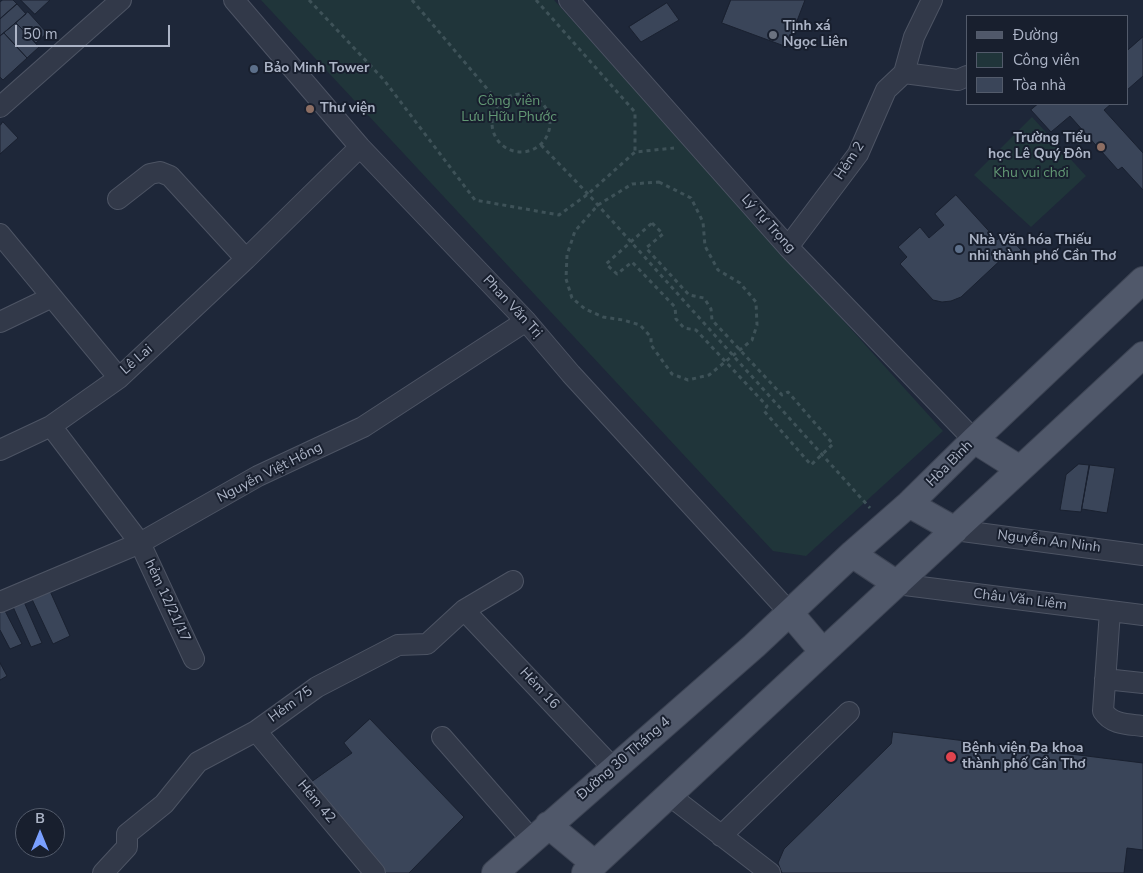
<!DOCTYPE html>
<meta charset="utf-8">
<style>
body{margin:0}
#map{position:relative;width:1143px;height:873px;overflow:hidden;background:#1e2739;font-family:"Nunito Sans",sans-serif}
canvas{display:block}
.legend{position:absolute;left:966px;top:15px;width:162px;height:90px;box-sizing:border-box;background:#181f2e;border:1px solid #535b6b;margin:0;padding:6px 9px;list-style:none;font-size:15px;color:#acb4c6}
.legend li{display:flex;align-items:center;gap:10px;height:25px}
.legend b{width:25px;border:1px solid #535b6b}
.north{position:absolute;left:15px;top:808px;width:50px;height:50px;box-sizing:border-box;background:#181f2e;border:1px solid #535b6b;border-radius:50%;rotate:0deg;font-size:14px;font-weight:700;line-height:20px;text-align:center;color:#acb4c6}
.north::after{content:'';display:block;margin:auto;width:18px;height:22px;background:#799fff;clip-path:polygon(50% 0,100% 100%,50% 72%,0 100%)}
.scale{position:absolute;left:15px;top:25px;width:155px;height:22px;box-sizing:border-box;border:2px solid #acb4c6;border-top:0;padding-left:6px;font-size:15px;line-height:18px;white-space:nowrap;color:#acb4c6;-webkit-text-stroke:4px #181f2e;paint-order:stroke}
</style>
<div id="map">
<canvas width="1143" height="873"></canvas>
<ul class="legend">
<li><b style="height:6px;background:#50586a"></b>Đường</li>
<li><b style="height:14px;background:#20353a"></b>Công viên</li>
<li><b style="height:14px;background:#3a4559"></b>Tòa nhà</li>
</ul>
<div class="north">B</div>
<div class="scale">50 m</div>
</div>
<script>
const context = document.querySelector('canvas').getContext('2d');
context.lineJoin = 'round';
function paint(path, color) { context.fillStyle = color; context.fill(path, 'evenodd'); }
function strokePath(path, color, width, dash) { context.strokeStyle = color; context.lineWidth = width; context.lineCap = dash ? 'butt' : 'round'; context.setLineDash(dash || []); context.stroke(path); }
function label(font, color, halo, rows, align = 'center') {
  context.font = font + ' "Nunito Sans",sans-serif'; context.lineWidth = 4; context.setLineDash([]); context.textBaseline = 'middle'; context.strokeStyle = halo; context.fillStyle = color; for (const [text, x, y, turn = 0] of rows) {
    context.save(); context.translate(x, y); context.rotate((+turn || 0) * Math.PI / 180); context.textAlign = isNaN(turn) ? turn : align; if (halo) context.strokeText(text, 0, 0); context.fillText(text, 0, 0); context.restore();
  }
}
const green = new Path2D(`
 M261,0h293l389,431 -137,125 -33,-5z
 M1032,117l54,59 -55,51 -57,-52z`);
const building = new Path2D(`
 M3,0h10l4,4 -17,15v-17z
 M21,0h29l-15,14z
 M731,0h74l-18,47 -65,-24z
 M667,3l12,17 -38,22 -12,-15z
 M17,4l9,10 -26,22v-17z
 M28,12l19,21 -11,10 -20,-20z
 M16,23l23,24 -12,11 -23,-25z
 M4,33l23,25 -24,22 -3,-3v-41z
 M1143,37v39l-16,14v-39z
 M1038,104h73l-7,6 39,43v37l-21,-23 -4,3 -48,-54 -19,16 -20,-22z
 M3,122l15,16 -18,16v-28z
 M956,195l41,45 8,-7 16,17 -11,10 -4,-5 -45,42 -10,4 -9,1 -9,-2 -33,-36 7,-7 -9,-10 22,-20 9,11 15,-13 -9,-11z
 M1079,464l10,1 -8,47 -21,-2 6,-35z
 M1090,465l25,3 -8,45 -25,-4z
 M50,591l20,45 -17,8 -23,-49z
 M21,595l21,48 -11,4 -21,-47z
 M0,603h1l21,41 -12,5 -10,-19z
 M0,663l7,13 -7,4z
 M370,719l94,98 -55,56h-29l-73,-88 45,-32 -8,-10z
 M893,732l250,31v87l-16,-2 -3,25h-342l-4,-10 6,-14 107,-105z`);
const path = new Path2D(`
 M309,0l75,80 91,120 84,15 29,-21 47,-42 39,-4
 M412,0l88,104
 M536,0l99,112v40
 M492 123a29 29 0 1 1 58 0a29 29 0 1 1-58 0Z
 M541,145l47,49 282,314
 M659,182l32,16 12,24 2,24 13,24 22,13 16,19 1,23 -5,15 -43,35 -21,5 -16,-6 -21,-29v-8l-11,-12 -17,-5 -20,-3 -18,-8 -13,-11 -6,-19 1,-24 8,-24 23,-26 34,-21z
 M652,223l11,11 -17,14 43,47 15,3 7,11 1,11 70,75 6,-3 45,52 -22,21 -47,-54 3,-5 -71,-76 -12,-2 -8,-9 -1,-12 -43,-45 -15,12 -11,-10z`);
const minor = new Path2D(`
 M234,0l126,147 166,174 45,53 219,239
 M569,0l219,247 186,193
 M904,73l54,7 9,-4
 M0,107l121,-107
 M118,199l32,-25 10,-2 10,4 76,83
 M0,234l119,144
 M788,247l70,-93 28,-64 18,-17 10,-36 18,-37
 M0,322l52,-25
 M51,426l89,117 54,116
 M0,450l51,-24 68,-48 127,-119 114,-112
 M955,530l188,25
 M897,584l246,31
 M0,602l140,-59 118,-67 105,-49 163,-106
 M464,610l150,159
 M1110,611l-7,100c9,14 25,13 40,15
 M1105,679l38,4
 M256,731l119,142
 M442,737l90,103
 M669,795l101,78
 M721,836l128,-124
 M103,873l24,-26v-13l37,-30 34,-42 58,-31 61,-44 81,-42 29,-1 37,-34 49,-29`);
const major = new Path2D(`
 M974,440l46,29
 M909,504l46,26
 M852,554l45,30
 M790,613l33,39
 M548,825l47,39
 M495,873l259,-227 98,-92 57,-50 65,-64 169,-160
 M585,873l558,-518`);
const markers = [
 [773,35,5,"#6b7280"],
 [254,69,5,"#5c6f8a"],
 [310,109,5,"#8d6e63"],
 [1101,147,5,"#8d6e63"],
 [959,249,5,"#5c6f8a"],
 [951,757,6,"#e0444e"]
];
const poiNames = [
 ["Tịnh xá",783,27],
 ["Ngọc Liên",783,43],
 ["Bảo Minh Tower",264,69],
 ["Thư viện",320,109],
 ["Trường Tiểu",1091,139,"right"],
 ["học Lê Quý Đôn",1091,155,"right"],
 ["Nhà Văn hóa Thiếu",969,241],
 ["nhi thành phố Cần Thơ",969,257],
 ["Bệnh viện Đa khoa",962,749],
 ["thành phố Cần Thơ",962,765]
];
const parkNames = [
 ["Công viên",509,102],
 ["Lưu Hữu Phước",509,118],
 ["Khu vui chơi",1031,174]
];
const streetNames = [
 ["Hẻm 2",850,161,-57],
 ["Lý Tự Trọng",768,224,48],
 ["Phan Văn Trị",512,307,47],
 ["Lê Lai",137,360,-41],
 ["Hòa Bình",950,464,-45],
 ["Nguyễn Việt Hồng",270,473,-27],
 ["Nguyễn An Ninh",1049,542,7],
 ["Châu Văn Liêm",1020,600,7],
 ["hẻm 12/21/17",167,601,65],
 ["Hẻm 16",539,689,47],
 ["Hẻm 75",291,705,-36],
 ["Đường 30 Tháng 4",624,759,-41],
 ["Hẻm 42",316,802,50]
];
paint(green, '#20353a');
paint(building, '#3a4559');
strokePath(building, '#1a2130', 1);
strokePath(minor, '#4d5464', 22);
strokePath(major, '#3c4353', 28);
strokePath(path, '#3e5258', 3, [4, 4]);
strokePath(minor, '#323949', 20);
strokePath(major, '#50586a', 26);
for (const [x, y, r, color] of markers) { const dot = new Path2D(); dot.arc(x, y, r, 0, 2 * Math.PI); context.fillStyle = color; context.fill(dot); strokePath(dot, '#181f2e', 2); }
label('bold 14px', '#acb4c6', '#181f2e', poiNames, 'left');
label('14px', '#629874', '#181f2e', parkNames);
label('14px', '#acb4c6', '#181f2e', streetNames);
</script>
